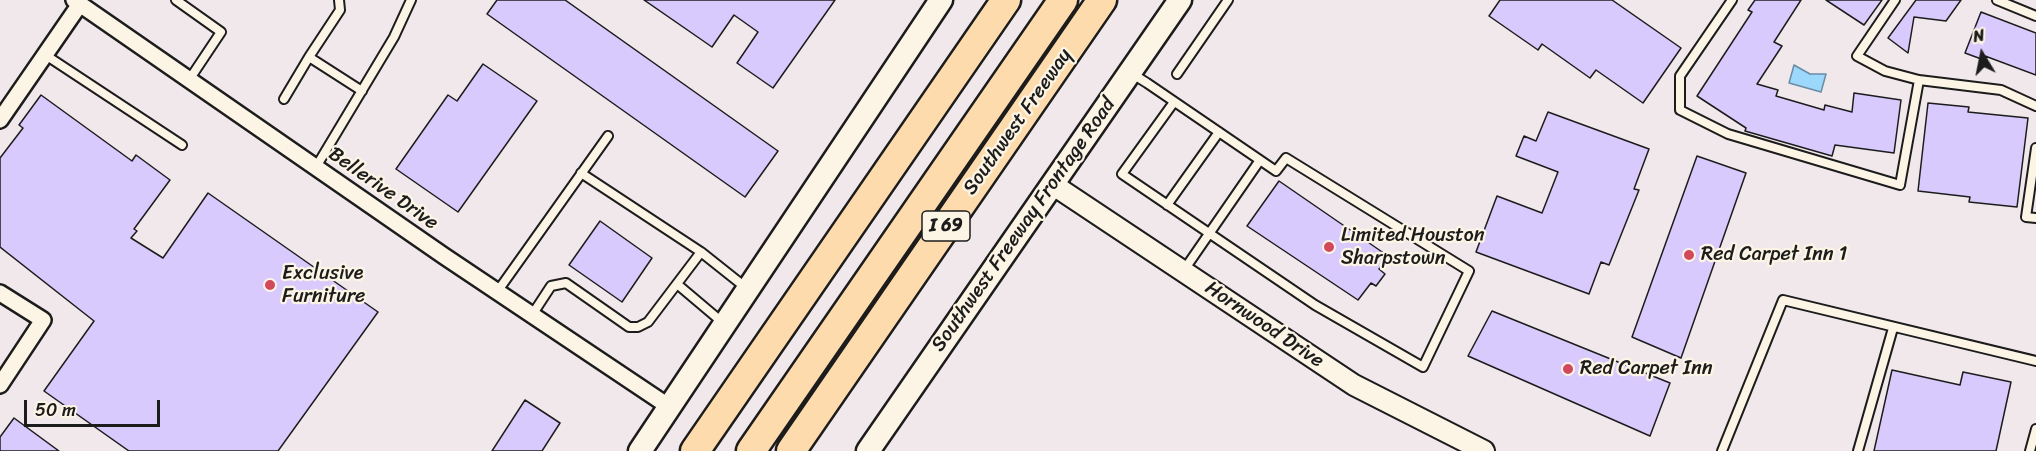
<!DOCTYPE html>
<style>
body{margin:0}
#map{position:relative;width:2036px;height:451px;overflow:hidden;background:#f1e8ec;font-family:Sriracha,sans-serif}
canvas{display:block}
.north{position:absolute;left:1952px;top:24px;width:60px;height:60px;-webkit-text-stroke:4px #fcf5e5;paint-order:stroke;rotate:350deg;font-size:16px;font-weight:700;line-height:24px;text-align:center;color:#1c1c1c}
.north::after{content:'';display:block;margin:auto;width:21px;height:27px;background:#1c1c1c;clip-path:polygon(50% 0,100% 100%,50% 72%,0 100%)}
.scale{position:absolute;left:24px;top:400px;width:136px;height:27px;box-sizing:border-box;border:3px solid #1c1c1c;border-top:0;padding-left:8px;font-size:18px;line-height:21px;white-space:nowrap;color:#1c1c1c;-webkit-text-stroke:4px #fcf5e5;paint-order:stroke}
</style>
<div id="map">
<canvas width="2036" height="451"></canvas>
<div class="north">N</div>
<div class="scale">50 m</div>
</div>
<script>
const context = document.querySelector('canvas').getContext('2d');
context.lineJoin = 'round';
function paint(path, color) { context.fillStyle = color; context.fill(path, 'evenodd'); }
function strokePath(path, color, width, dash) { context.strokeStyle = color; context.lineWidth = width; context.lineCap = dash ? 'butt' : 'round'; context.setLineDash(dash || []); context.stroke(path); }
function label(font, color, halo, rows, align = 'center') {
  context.font = font + ' Sriracha,sans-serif'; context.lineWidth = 4.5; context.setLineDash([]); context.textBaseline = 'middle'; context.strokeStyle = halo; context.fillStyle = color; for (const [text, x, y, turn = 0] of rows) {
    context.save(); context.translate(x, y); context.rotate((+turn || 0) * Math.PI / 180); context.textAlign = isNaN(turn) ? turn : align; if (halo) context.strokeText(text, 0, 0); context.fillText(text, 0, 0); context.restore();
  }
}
const water = new Path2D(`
 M1794,65l16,9h16l-5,18 -32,-9z`);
const building = new Path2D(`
 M497,0h68l213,151 -33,46 -258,-183z
 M644,0h191l-62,88 -36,-25 21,-31 -24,-17 -22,32z
 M1500,0h112l69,48 -38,55 -47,-33 -6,8 -48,-34 -4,6 -49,-34z
 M1755,0h46l-27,42 8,4 -25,38 21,6 -2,6 48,14 1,-5 27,7 2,-19 47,7 -7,53 -59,-8 -3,11 -87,-25 1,-3 -49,-32 55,-84 -4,-2z
 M1826,0h56l-18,25z
 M1916,0h45l-15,21 -32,-4 -6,36 -20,-15z
 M1981,12l55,21v42l-51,-19 -1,4 -19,-7z
 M483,64l54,37 -79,111 -62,-43 52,-74 9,6z
 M41,95l91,66 4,-6 34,25 -36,49 3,2 -6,7 32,20 45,-65 170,119 -100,139h-149l-85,-60 50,-70 -94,-74v-89l23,-30 -4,-3z
 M1928,103l41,4 -1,5 60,6 -11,89 -48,-5 1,-5 -52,-6z
 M1548,112l101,37 -15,40 5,1 -30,75 -8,-3 -12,32 -113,-42 21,-56 45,17 16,-41 -42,-16 8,-20 12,5z
 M1697,156l49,17 -65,185 -49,-21z
 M1279,181l109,75 -9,13 6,5 -9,12 -5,-3 -13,17 -111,-74z
 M600,221l52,37 -30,44 -53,-37z
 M1492,311l178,72 -20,53 -182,-80z
 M1892,370l68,15 3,-13 48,10 -15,69h-122z
 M525,400l35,23 -18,28h-50z
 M14,418l45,33h-59v-14z`);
const service = new Path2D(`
 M176,0l45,32 -32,48
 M1732,0l-52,76v34l48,24 172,51 19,-105
 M1895,0l-38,56 28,15 34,9 82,10 35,16
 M1997,0l39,16
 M44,54l138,91
 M309,57l31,-47 -1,-10
 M1131,73l16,10 129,88 10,-13 183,113 -46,96 -108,-62 -193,-131 52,-72
 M1177,74l51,-74
 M284,99l25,-42 53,34
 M2036,148l-10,69 10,1
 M316,167l78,-130 17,-37
 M581,173l120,79 44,35
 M1167,205l52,-73
 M1184,270l76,-110
 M677,284l45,38
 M497,292l111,-156
 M532,315l19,-29 15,-3 63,44h9l10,-5 53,-70
 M1722,451l61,-151 253,61
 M1858,451l35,-123
 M2030,451l6,-22`);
const minor = new Path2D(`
 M74,0l370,256 227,152
 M0,120l80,-116
 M0,293l43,27 -43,65`);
const tertiary = new Path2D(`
 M1052,184l302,201 130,66`);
const secondary = new Path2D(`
 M640,451l301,-451
 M868,451l312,-451`);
const motorway = new Path2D(`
 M695,451l311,-451
 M751,451l312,-451
 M791,451l311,-451`);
const markers = [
 [1329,247,6,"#d1495b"],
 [1689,255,6,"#d1495b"],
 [270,285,6,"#d1495b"],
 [1568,369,6,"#d1495b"]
];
const shields = [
 [946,226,48]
];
const shieldNames = [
 ["I 69",946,226]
];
const streetNames = [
 ["Southwest Freeway",1018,122,-55],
 ["Bellerive Drive",383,189,35],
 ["Southwest Freeway Frontage Road",1024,225,-55],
 ["Hornwood Drive",1264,325,34]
];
const poiNames = [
 ["Limited Houston",1341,236],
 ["Sharpstown",1341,259],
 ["Red Carpet Inn 1",1701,255],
 ["Exclusive",282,274],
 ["Furniture",282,297],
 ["Red Carpet Inn",1580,369]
];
paint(water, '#9cd7fc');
strokePath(water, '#698ca2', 1.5);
paint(building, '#d8cafd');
strokePath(building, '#1c1c1c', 1.5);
strokePath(service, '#1c1c1c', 12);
strokePath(minor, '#1c1c1c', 20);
strokePath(tertiary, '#1c1c1c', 24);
strokePath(secondary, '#1c1c1c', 27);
strokePath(motorway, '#1c1c1c', 33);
strokePath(service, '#fcf5e5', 8);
strokePath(minor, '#fcf5e5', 15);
strokePath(tertiary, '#fcf5e5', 20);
strokePath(secondary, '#fcf5e5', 22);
strokePath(motorway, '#fedbac', 28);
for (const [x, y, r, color] of markers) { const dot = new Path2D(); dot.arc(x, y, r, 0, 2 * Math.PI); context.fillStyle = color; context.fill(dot); strokePath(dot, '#fcf5e5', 2); }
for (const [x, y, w] of shields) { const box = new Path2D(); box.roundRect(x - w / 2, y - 15, w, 30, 4.5); context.fillStyle = '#fcf5e5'; context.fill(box); strokePath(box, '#1c1c1c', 1.5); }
label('bold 18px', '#1c1c1c', null, shieldNames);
label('20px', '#1c1c1c', '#fcf5e5', streetNames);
label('20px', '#1c1c1c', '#fcf5e5', poiNames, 'left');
</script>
